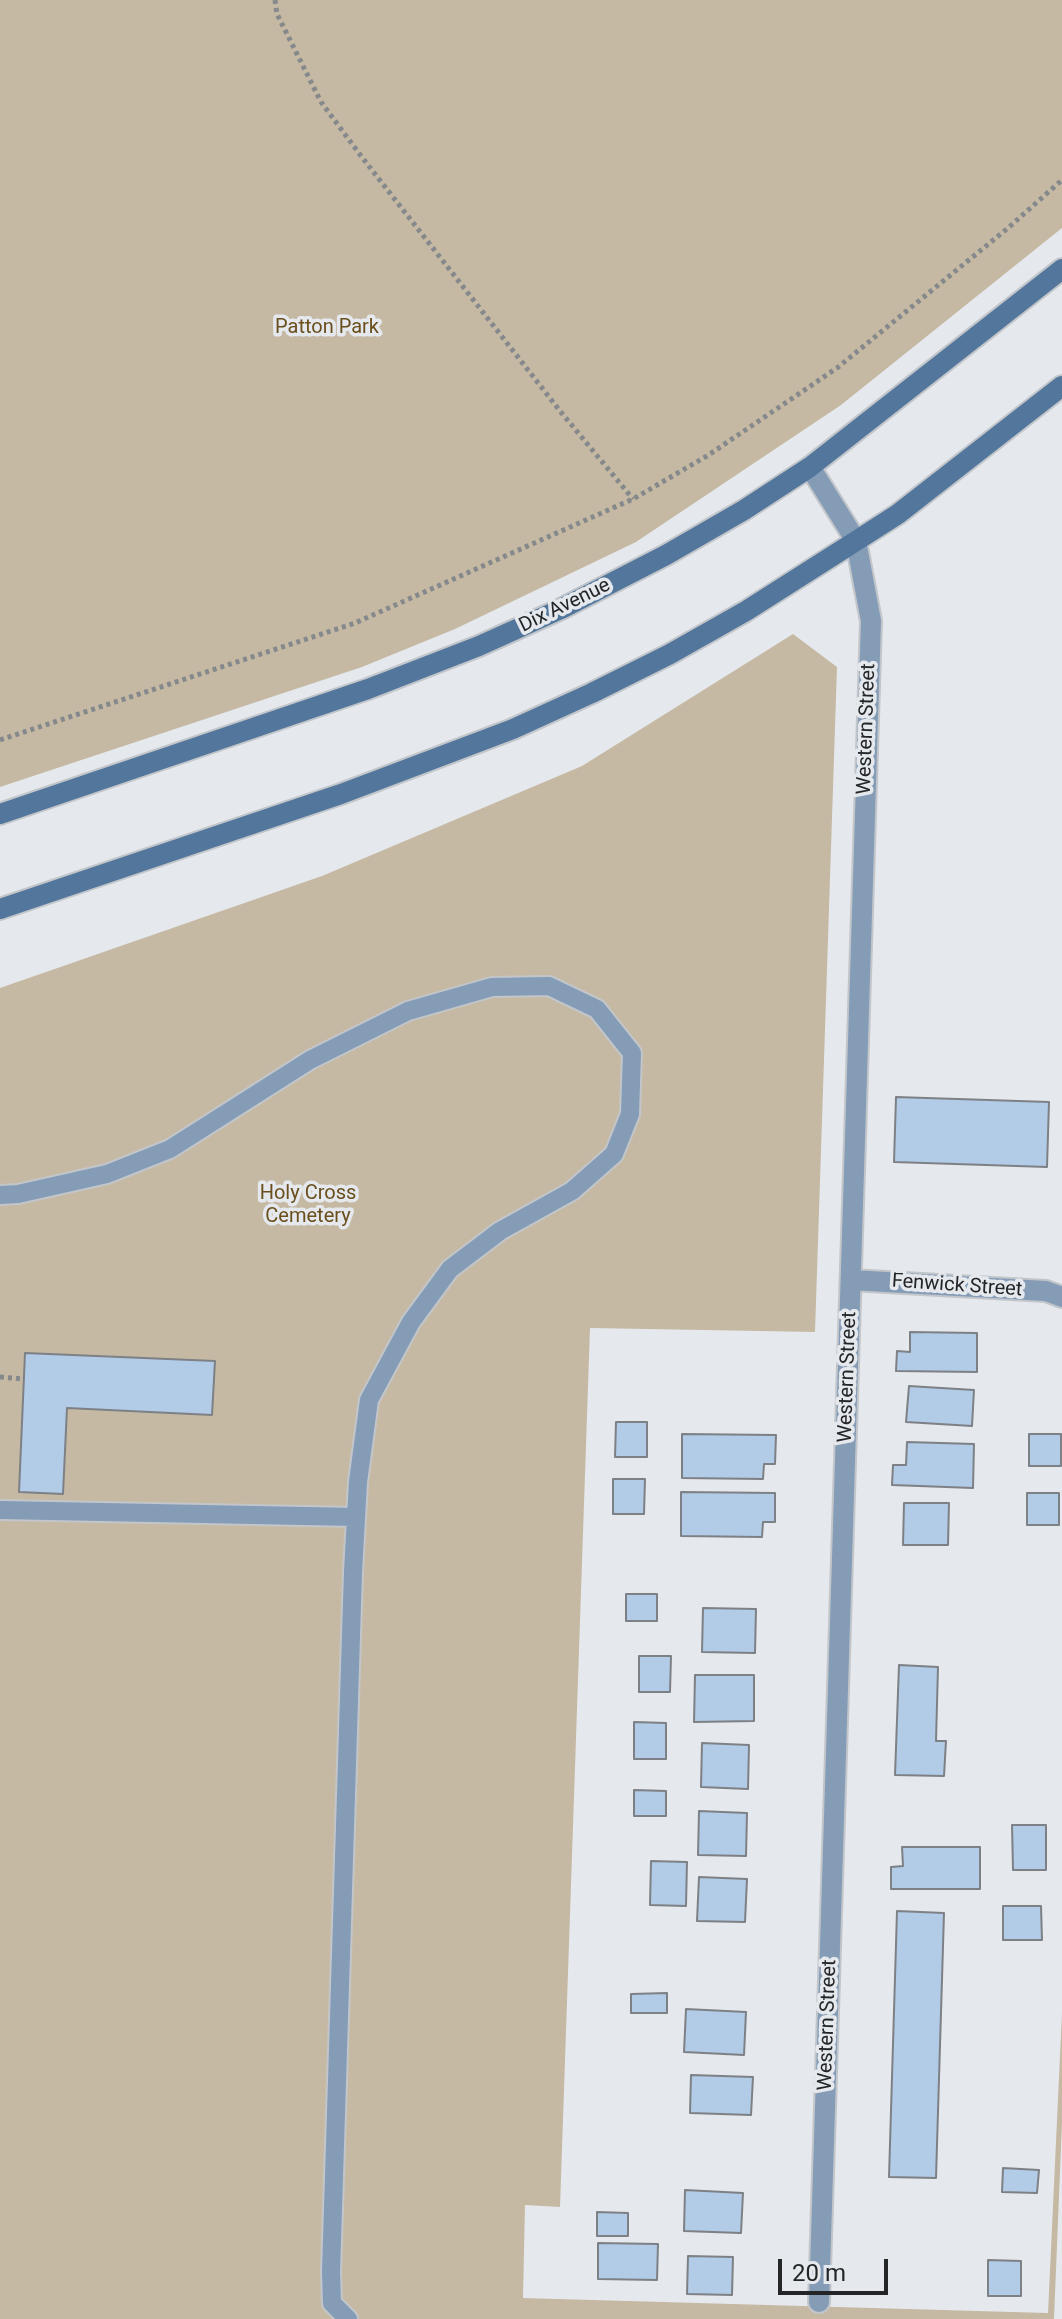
<!DOCTYPE html>
<style>
body{margin:0}
#map{position:relative;width:1062px;height:2319px;overflow:hidden;background:#e5e9ee;font-family:Roboto,sans-serif}
canvas{display:block}
.scale{position:absolute;left:778px;top:2259px;width:110px;height:36px;box-sizing:border-box;border:4px solid #232527;border-top:0;padding-left:10px;font-size:24px;line-height:28px;white-space:nowrap;color:#232527;-webkit-text-stroke:6px #e5e9ee;paint-order:stroke}
</style>
<div id="map">
<canvas width="1062" height="2319"></canvas>
<div class="scale">20 m</div>
</div>
<script>
const context = document.querySelector('canvas').getContext('2d');
context.lineJoin = 'round';
function paint(path, color) { context.fillStyle = color; context.fill(path, 'evenodd'); }
function strokePath(path, color, width, dash) { context.strokeStyle = color; context.lineWidth = width; context.lineCap = dash ? 'butt' : 'round'; context.setLineDash(dash || []); context.stroke(path); }
function label(font, color, halo, rows, align = 'center') {
  context.font = font + ' Roboto,sans-serif'; context.lineWidth = 7; context.setLineDash([]); context.textBaseline = 'middle'; context.strokeStyle = halo; context.fillStyle = color; for (const [text, x, y, turn = 0] of rows) {
    context.save(); context.translate(x, y); context.rotate((+turn || 0) * Math.PI / 180); context.textAlign = isNaN(turn) ? turn : align; if (halo) context.strokeText(text, 0, 0); context.fillText(text, 0, 0); context.restore();
  }
}
const green = new Path2D(`
 M0,0h1062v228l-221,177 -205,137 -181,87 -93,38 -362,120z
 M793,634l44,33 -22,665 -225,-4 -30,879 -35,-2 -2,93 525,15 14,-300v110l-8,196h-1054v-1331l322,-112 260,-110z`);
const building = new Path2D(`
 M896,1097l153,5 -2,65 -153,-5z
 M910,1332l67,1v39l-81,-1 1,-20 13,1z
 M25,1353l190,8 -3,54 -145,-7 -4,86 -44,-2z
 M909,1386l65,4 -2,36 -66,-4z
 M616,1422h31v35h-32z
 M682,1434l94,1 -1,29h-11l-1,15 -81,-1z
 M1029,1434h32v32h-32z
 M907,1442l67,2 -1,44 -81,-3 1,-20h13z
 M613,1479h32l-1,35h-31z
 M681,1492l94,1v29h-12l-1,15 -81,-1z
 M1027,1493h32v32h-32z
 M904,1503h45l-1,42h-45z
 M626,1594h31v27h-31z
 M703,1608l53,1 -1,44 -53,-1z
 M639,1656h32l-1,36h-31z
 M899,1665l39,2 -2,74h10l-2,35 -49,-1z
 M695,1675h59v46l-60,1z
 M634,1722l32,1v36h-32z
 M702,1743l47,2 -1,44 -47,-2z
 M634,1790l32,1v25h-32z
 M699,1811l48,2 -1,43 -48,-1z
 M1012,1825h34v45h-33z
 M902,1847h78v42h-89v-22l12,-1z
 M651,1861l36,1 -1,44 -36,-1z
 M699,1877l48,2 -2,43 -48,-1z
 M1003,1906h38l1,34h-39z
 M897,1911l47,2 -8,265 -47,-1z
 M667,1993v20h-36v-19z
 M686,2009l60,3 -2,43 -60,-3z
 M691,2075l62,2 -2,38 -61,-2z
 M1003,2168l36,2 -2,23 -35,-1z
 M685,2190l58,3 -2,40 -57,-2z
 M597,2212l31,1v23h-31z
 M598,2243l60,1 -1,36 -59,-1z
 M688,2256l45,1 -1,38 -45,-1z
 M988,2260l33,1v35h-33z`);
const path = new Path2D(`
 M275,0l2,14 44,88 40,54 199,255 73,88
 M0,740l355,-117 278,-124 74,-43 130,-88 171,-140 54,-48
 M0,1377l24,2`);
const lane = new Path2D(`
 M0,1195l18,-1 89,-20 63,-25 140,-89 98,-49 84,-24 57,-1 48,23 35,44 -2,61 -16,40 -42,37 -72,40 -50,38 -39,53 -42,78 -11,82 -5,90 -22,700 1,31 16,16
 M0,1510l356,7`);
const street = new Path2D(`
 M810,467l46,74 15,80 -52,1681
 M851,1280l195,11 16,6`);
const secondary = new Path2D(`
 M0,814l368,-125 111,-43 82,-37 105,-54 78,-45 66,-43 252,-198
 M0,909l341,-115 172,-65 79,-36 78,-39 76,-43 110,-70 42,-27 164,-128`);
const parkNames = [
 ["Patton Park",327,328],
 ["Holy Cross",308,1194],
 ["Cemetery",308,1217]
];
const streetNames = [
 ["Dix Avenue",565,606,-26],
 ["Western Street",867,729,-88],
 ["Fenwick Street",957,1286,4],
 ["Western Street",848,1377,-88],
 ["Western Street",828,2025,-88]
];
paint(green, '#c6b9a3');
paint(building, '#b2cbe6');
strokePath(building, '#7d8185', 2);
strokePath(lane, '#c2c6ca', 22);
strokePath(street, '#c2c6ca', 24);
strokePath(secondary, '#c2c6ca', 24);
strokePath(path, '#86898c', 5, [4, 4]);
strokePath(lane, '#849cb6', 18);
strokePath(street, '#849cb6', 20);
strokePath(secondary, '#52769c', 20);
label('20px', '#6a4f1c', '#e5e9ee', parkNames);
label('20px', '#232527', '#e5e9ee', streetNames);
</script>
